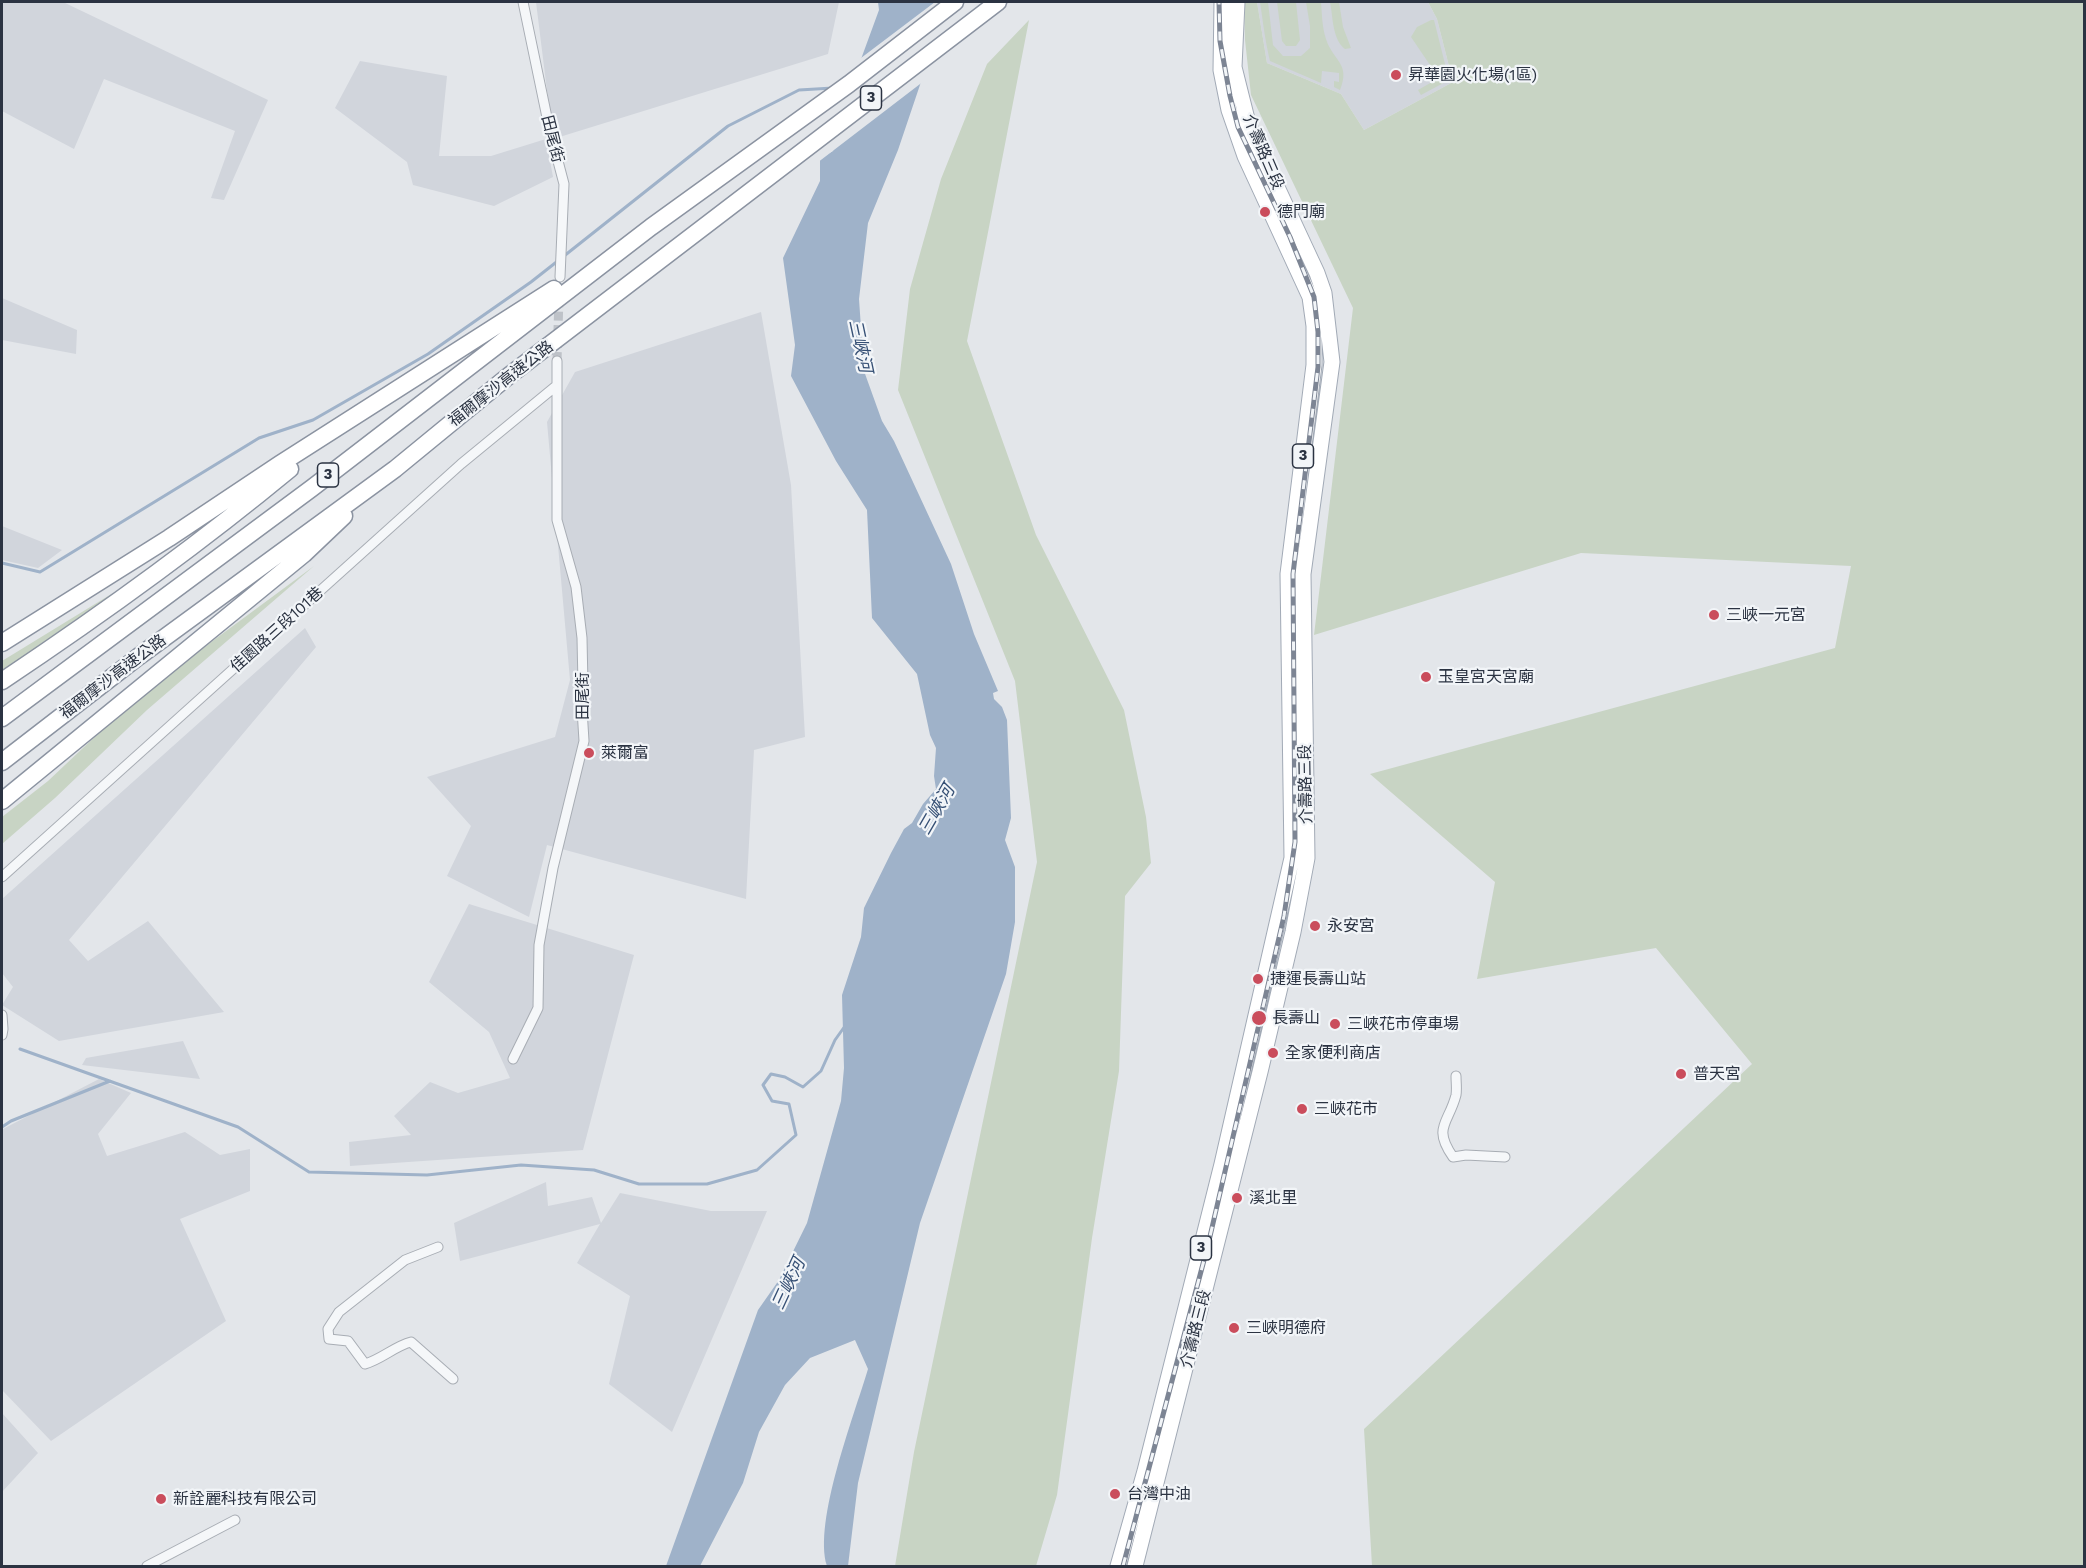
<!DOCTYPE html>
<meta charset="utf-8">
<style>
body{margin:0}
#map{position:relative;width:2086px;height:1568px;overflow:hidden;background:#e3e6ea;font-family:"Work Sans",sans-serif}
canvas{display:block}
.frame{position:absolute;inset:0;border:3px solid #2b3342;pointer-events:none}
</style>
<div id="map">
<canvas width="2086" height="1568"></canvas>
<div class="frame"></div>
</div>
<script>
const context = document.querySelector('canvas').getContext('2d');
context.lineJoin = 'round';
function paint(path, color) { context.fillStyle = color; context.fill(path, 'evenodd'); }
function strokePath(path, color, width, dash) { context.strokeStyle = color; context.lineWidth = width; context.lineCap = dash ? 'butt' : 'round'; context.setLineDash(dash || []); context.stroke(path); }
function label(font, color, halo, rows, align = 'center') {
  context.font = font + ' "Work Sans","Noto Sans TC",sans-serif'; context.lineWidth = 4.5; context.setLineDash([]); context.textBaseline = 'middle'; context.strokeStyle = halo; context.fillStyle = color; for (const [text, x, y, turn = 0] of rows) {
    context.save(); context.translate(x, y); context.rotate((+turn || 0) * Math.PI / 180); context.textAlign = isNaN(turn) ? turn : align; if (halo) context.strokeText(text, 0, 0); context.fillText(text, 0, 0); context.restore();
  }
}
const built = new Path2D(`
 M2,2h61l205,98 -44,100 -13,-2 24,-67 -131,-52 -30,70 -72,-38z
 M536,2h303l-11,52 -275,85z
 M1257,2h171l9,17 16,63 -89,48 -23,-36 -74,-31z
 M360,61l87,15 -8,80h52l55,-17 7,38 -59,29 -81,-21 -6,-23 -72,-54z
 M2,298l75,32 -1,24 -74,-14z
 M761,312l30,173 14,252 -51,13 -8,149 -199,-54 -18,72 -82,-41 24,-50 -44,-49 128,-40 15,-57 -23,-258 28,-50z
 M2,526l60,24 -24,18 -36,-8z
 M305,628l11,19 -247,293 19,21 60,-40 76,91 -165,29 -57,-36 11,-18 -11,-14v-74z
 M469,904l165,51 -51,195 -233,16 -1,-24 62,-7 -17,-19 36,-34 28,11 52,-15 -21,-46 -60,-50z
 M183,1041l17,38 -118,-14 4,-7z
 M99,1079l32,14 -33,41 9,22 78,-24 35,23 30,-6v42l-70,28 46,102 -175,120 -49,-51v-263l1,2z
 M546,1182l2,24 44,-9 9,26 19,-30 91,18h56l-95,221 -63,-48 21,-88 -53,-33 23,-39 -140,37 -6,-38z
 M2,1413l36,40 -36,39z`);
const green = new Path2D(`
 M1244,2h13l10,61 74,31 23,36 89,-48 -16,-63 -9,-17h656v1564h-712l-8,-137 388,-365 -96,-116 -179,31 18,-97 -125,-108 465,-126 16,-82 -270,-13 -267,82 39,-327 -102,-213 -6,-55z
 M1260,2h8l5,43 10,11h18l9,-8v-22l-4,-24h15c1,12 1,25 5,37 7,22 25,24 14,51l-6,-3v-6l5,1v-9l-17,-2 -1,12 -51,-22c-5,-21 -7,-39 -10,-59z
 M1277,2h19l4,38 -4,6h-10l-4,-5z
 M1330,2h9l4,25 8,21 -6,1c-13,-10 -12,-33 -15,-47z
 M1029,20l-62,321 69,194 88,175 22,107 5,46 -26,33 -6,175 -27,167 -35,257 -21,71h-141l19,-114 123,-590 -22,-181 -117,-291 12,-101 31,-110 46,-115z
 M1431,20h3l15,60 -28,15 -3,-5 14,-8 -8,-13 6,-4 -19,-28 6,-10z
 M314,566l-167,144 -92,88 -53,46v-27l46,-36 53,-50 71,-60z
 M113,593l-56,45 -55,37v-14z`);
const water = new Path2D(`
 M878,2h70l-50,148 -30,73 -9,76 5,72 18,50 12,20 57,123 23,70 24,57 -5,2 1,6 8,8 5,13 4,98 -6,22 10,27v55l-9,52 -86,249 -62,260 -10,83h-21c-14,-44 27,-150 41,-197l-13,-29 -45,18 -25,27 -26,47 -16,51 -43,83h-34l92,-256 21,-30 28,-57 34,-122 3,-33 -2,-73 19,-58 3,-29 27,-55 13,-24 8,-6 11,-19 13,-15 -2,-13 2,-28 -6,-13 -13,-61 -45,-56 -5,-108 -31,-49 -45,-85 4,-31 -12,-87 37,-77v-23l13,-7 20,-70 26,-71z`);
const pier = new Path2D(`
 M935,2h16l-27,79 -107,82 1,-7 13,-7 26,-88z`);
const stream = new Path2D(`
 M564,256l164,-130 71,-36 34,-2
 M2,563l38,9 219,-134 54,-18 115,-66 103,-72 28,-22
 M20,1049l218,78 71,45 118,3 94,-10 73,5 45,14h68l50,-14 39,-35 -7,-31 -17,-3 -9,-16 8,-11 14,3 18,10 18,-16 14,-31 10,-14
 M2,1127l9,-6 99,-40`);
const minorTunnel = new Path2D(`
 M557,361l2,-63`);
const minor = new Path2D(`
 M523,2l26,125 15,57 -4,93
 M2,877l459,-413 95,-78
 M2,1015l1,14 -1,6
 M513,1059l25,-51 1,-63 14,-77 31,-127 -3,-48 2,-8 -1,-47 -6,-51 -19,-67v-159
 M1456,1076c0,6 1,13 0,19 -7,28 -24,32 -3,62l13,-2 39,2
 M438,1247l-33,13 -66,52 -11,17 1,10 19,2 17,23c17,-5 30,-18 46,-22l42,37
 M147,1566l88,-46`);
const primary = new Path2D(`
 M1118,1566l27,-95 77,-307 70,-306 -4,-284 26,-209v-39l-4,-29 -65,-141 -16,-46 -8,-40 1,-68
 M1135,1566l125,-494 33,-140 14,-74 -4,-284 29,-212 -8,-69 -7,-20 -61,-131 -9,-23 -13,-52 3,-65`);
const motorway = new Path2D(`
 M2,643l167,-105 111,-74 274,-175
 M2,681c99,-66 196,-136 288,-212
 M2,718l310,-230 339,-261 198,-143 106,-82
 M2,762l136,-105 257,-188 111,-91 492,-376
 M2,801l302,-247 40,-38`);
const rail = new Path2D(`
 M1123,1566l85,-321 76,-329 11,-74 -2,-268 25,-207v-35l-4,-35 -24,-60 -52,-110 -8,-31 -10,-55 -1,-39`);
const markers = [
 [1396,75,6,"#ca4d5c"],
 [1265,212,6,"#ca4d5c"],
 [1714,615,6,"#ca4d5c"],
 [1426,677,6,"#ca4d5c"],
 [589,753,6,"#ca4d5c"],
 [1315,926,6,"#ca4d5c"],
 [1258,979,6,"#ca4d5c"],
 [1259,1018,8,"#ca4d5c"],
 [1335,1024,6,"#ca4d5c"],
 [1273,1053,6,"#ca4d5c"],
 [1681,1074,6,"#ca4d5c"],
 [1302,1109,6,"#ca4d5c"],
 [1237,1198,6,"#ca4d5c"],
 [1234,1328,6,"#ca4d5c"],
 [1115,1494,6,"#ca4d5c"],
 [161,1499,6,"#ca4d5c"]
];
const shields = [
 [871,98,21],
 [1303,456,21],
 [328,475,21],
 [1201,1248,21]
];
const shieldNames = [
 ["3",871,98],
 ["3",1303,456],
 ["3",328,475],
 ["3",1201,1248]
];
const poiNames = [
 ["昇華園火化場(1區)",1408,75],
 ["德門廟",1277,212],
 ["三峽一元宮",1726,615],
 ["玉皇宮天宮廟",1438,677],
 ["萊爾富",601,753],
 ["永安宮",1327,926],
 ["捷運長壽山站",1270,979],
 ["長壽山",1272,1018],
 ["三峽花市停車場",1347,1024],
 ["全家便利商店",1285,1053],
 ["普天宮",1693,1074],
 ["三峽花市",1314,1109],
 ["溪北里",1249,1198],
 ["三峽明德府",1246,1328],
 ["台灣中油",1127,1494],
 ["新詮麗科技有限公司",173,1499]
];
const streetNames = [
 ["田尾街",552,139,76],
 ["介壽路三段",1263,152,67],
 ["福爾摩沙高速公路",501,384,-38],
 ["佳園路三段101巷",277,630,-42],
 ["福爾摩沙高速公路",113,677,-37],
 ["田尾街",583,696,-90],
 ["介壽路三段",1306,784,-91],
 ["介壽路三段",1196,1329,-76]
];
const waterNames = [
 ["三峽河",860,346,78],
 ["三峽河",937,810,-60],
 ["三峽河",789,1284,-65]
];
paint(built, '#d1d5dc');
paint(green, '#c8d4c4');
paint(water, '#9fb2c9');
paint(pier, '#e3e6ea');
strokePath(stream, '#9fb2c9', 3);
strokePath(minorTunnel, '#bec2c8', 9, [9, 4.5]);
strokePath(minor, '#a8adb4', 11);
strokePath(primary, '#a2aab6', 17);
strokePath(motorway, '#8b93a1', 19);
strokePath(minor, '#f5f7f9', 9);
strokePath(primary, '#fff', 15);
strokePath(motorway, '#fff', 16);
strokePath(rail, '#7d8594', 5);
strokePath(rail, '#f2f5f8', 3, [9]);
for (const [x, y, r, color] of markers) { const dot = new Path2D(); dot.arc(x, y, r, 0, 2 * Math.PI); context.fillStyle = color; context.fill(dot); strokePath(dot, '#f2f5f8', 2); }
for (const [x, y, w] of shields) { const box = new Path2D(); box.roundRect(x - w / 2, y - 12, w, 24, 4.5); context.fillStyle = '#f2f5f8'; context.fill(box); strokePath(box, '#2b3342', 1.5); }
label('bold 15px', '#2b3342', null, shieldNames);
label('16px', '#2b3342', '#f2f5f8', poiNames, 'left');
label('16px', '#2b3342', '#f2f5f8', streetNames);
label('italic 18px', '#365075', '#f2f5f8', waterNames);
</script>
